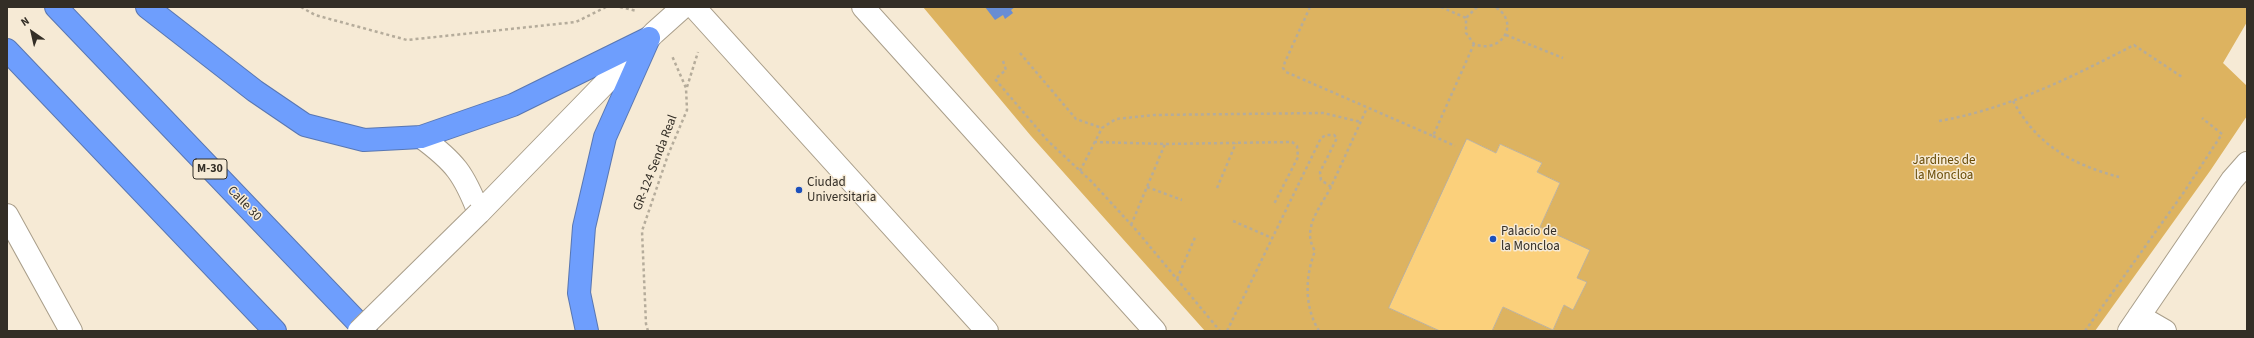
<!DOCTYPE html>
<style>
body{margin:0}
#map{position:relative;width:2254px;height:338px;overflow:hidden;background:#f6ead5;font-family:"Source Sans 3",sans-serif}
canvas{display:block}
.frame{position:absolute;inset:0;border:8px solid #332e26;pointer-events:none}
.north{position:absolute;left:12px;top:12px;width:40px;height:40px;-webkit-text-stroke:3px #f6ead5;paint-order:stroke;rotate:326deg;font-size:11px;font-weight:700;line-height:16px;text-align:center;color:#332e26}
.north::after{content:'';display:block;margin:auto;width:14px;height:18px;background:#332e26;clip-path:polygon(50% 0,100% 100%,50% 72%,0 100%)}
</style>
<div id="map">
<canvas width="2254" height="338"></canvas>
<div class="frame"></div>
<div class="north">N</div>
</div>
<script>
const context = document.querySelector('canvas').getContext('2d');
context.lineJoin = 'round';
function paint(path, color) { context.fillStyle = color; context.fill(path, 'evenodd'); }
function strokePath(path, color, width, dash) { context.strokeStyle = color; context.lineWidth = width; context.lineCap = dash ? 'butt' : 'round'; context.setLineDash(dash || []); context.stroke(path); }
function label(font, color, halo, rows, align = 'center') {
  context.font = font + ' "Source Sans 3",sans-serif'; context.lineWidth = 3; context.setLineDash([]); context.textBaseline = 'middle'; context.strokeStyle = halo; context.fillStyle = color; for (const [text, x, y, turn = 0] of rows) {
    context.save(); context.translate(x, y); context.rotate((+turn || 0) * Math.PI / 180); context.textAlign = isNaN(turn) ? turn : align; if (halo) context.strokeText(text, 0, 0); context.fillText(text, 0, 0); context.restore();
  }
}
const green = new Path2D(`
 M923,7h1324v15l-24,41 24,23v30l-37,55 -115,160h-603l11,-24 50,23 11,-25 9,4 13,-27 -9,-4 -37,-51 20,-44 -23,-11 5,-9 -42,-19 -4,9 -29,-14 -78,169 51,23h-235l-174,-195z`);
const water = new Path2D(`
 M985,7h30l-4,3 2,3 -8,6 -2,-4 -8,5z`);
const building = new Path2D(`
 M1467,139l29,14 4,-9 42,19 -5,9 23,11 -20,44 50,23 -13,28 10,4 -14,28 -9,-5 -11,25 -50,-23 -11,24h-52l-51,-23z`);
const path = new Path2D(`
 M301,7l14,8 92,25 169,-18 30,-15
 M620,7l17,4
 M1310,7l-25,55 -2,6 3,4 147,64 41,-92
 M1441,7l25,11
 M1477,7l-11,11v15l8,11c28,11 47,-22 21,-37
 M1506,35l57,23
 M1020,53l56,66 26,9
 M1003,61l3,9 -11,9 53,62 44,41 45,49 83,100
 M687,87l11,-35
 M2013,101c24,44 58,63 106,76
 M1939,121c69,-12 133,-44 195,-76l48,32
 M1433,136l22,10
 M1094,142l71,2 127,-2 5,4 1,11 -24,47
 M1080,171l22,-43 14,-9 38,-4 169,-2 38,9
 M1147,187l35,13
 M1217,188l19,-45
 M1233,221l39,17
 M1131,225l34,-81
 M1177,279l19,-44
 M648,331l-2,-7 -4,-93 26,-76 19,-45 -1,-22 -14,-32
 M1227,331l94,-193 5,-3h8l3,3 -17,34 1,8 10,7 36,-79
 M1319,331c-15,-25 -14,-54 -4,-80 -14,-22 5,-43 16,-64
 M2085,331l99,-139 38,-58 -20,-16`);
const minor = new Path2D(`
 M694,7l293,324
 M863,7l292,324
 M421,137c34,25 43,37 58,76l175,-180 29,-26
 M7,215l64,116
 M2139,316l26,15
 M2129,331l103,-151 15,-17`);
const highway = new Path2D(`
 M56,7l310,324
 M147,7l108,84 50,34 59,15 57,-3 92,-32 136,-67
 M7,50l268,281
 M587,331l-8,-38 5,-66 21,-90 44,-99`);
const minorBridge = new Path2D(`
 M359,331l120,-118`);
const markers = [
 [799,190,4,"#1c50bc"],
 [1493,239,4,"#1c50bc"]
];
const shields = [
 [210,169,34]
];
const shieldNames = [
 ["M-30",210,169]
];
const parkNames = [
 ["Jardines de",1944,161],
 ["la Moncloa",1944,176]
];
const streetNames = [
 ["GR-124 Senda Real",656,163,-69],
 ["Calle 30",244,204,46]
];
const poiNames = [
 ["Ciudad",807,183],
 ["Universitaria",807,198],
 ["Palacio de",1501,232],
 ["la Moncloa",1501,247]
];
paint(green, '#ddb360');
paint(water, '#688dd4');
paint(building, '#fbd07b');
strokePath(building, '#bcb19d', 1);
strokePath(minor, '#a99e8a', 24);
strokePath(highway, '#5977b2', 24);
strokePath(path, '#b5ac9b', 2.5, [3, 3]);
strokePath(minor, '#fff', 22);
strokePath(highway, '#6e9efd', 22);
strokePath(minorBridge, '#a99e8a', 24, []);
strokePath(minorBridge, '#fff', 22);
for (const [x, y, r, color] of markers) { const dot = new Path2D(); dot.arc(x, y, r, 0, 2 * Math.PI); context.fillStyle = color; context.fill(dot); strokePath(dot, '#f6ead5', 1.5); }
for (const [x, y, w] of shields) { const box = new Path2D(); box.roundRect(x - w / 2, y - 10, w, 20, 3); context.fillStyle = '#f6ead5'; context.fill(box); strokePath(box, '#332e26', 1); }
label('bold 12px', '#332e26', null, shieldNames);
label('13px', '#694c06', '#f6ead5', parkNames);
label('13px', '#332e26', '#f6ead5', streetNames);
label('13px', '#332e26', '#f6ead5', poiNames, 'left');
</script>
